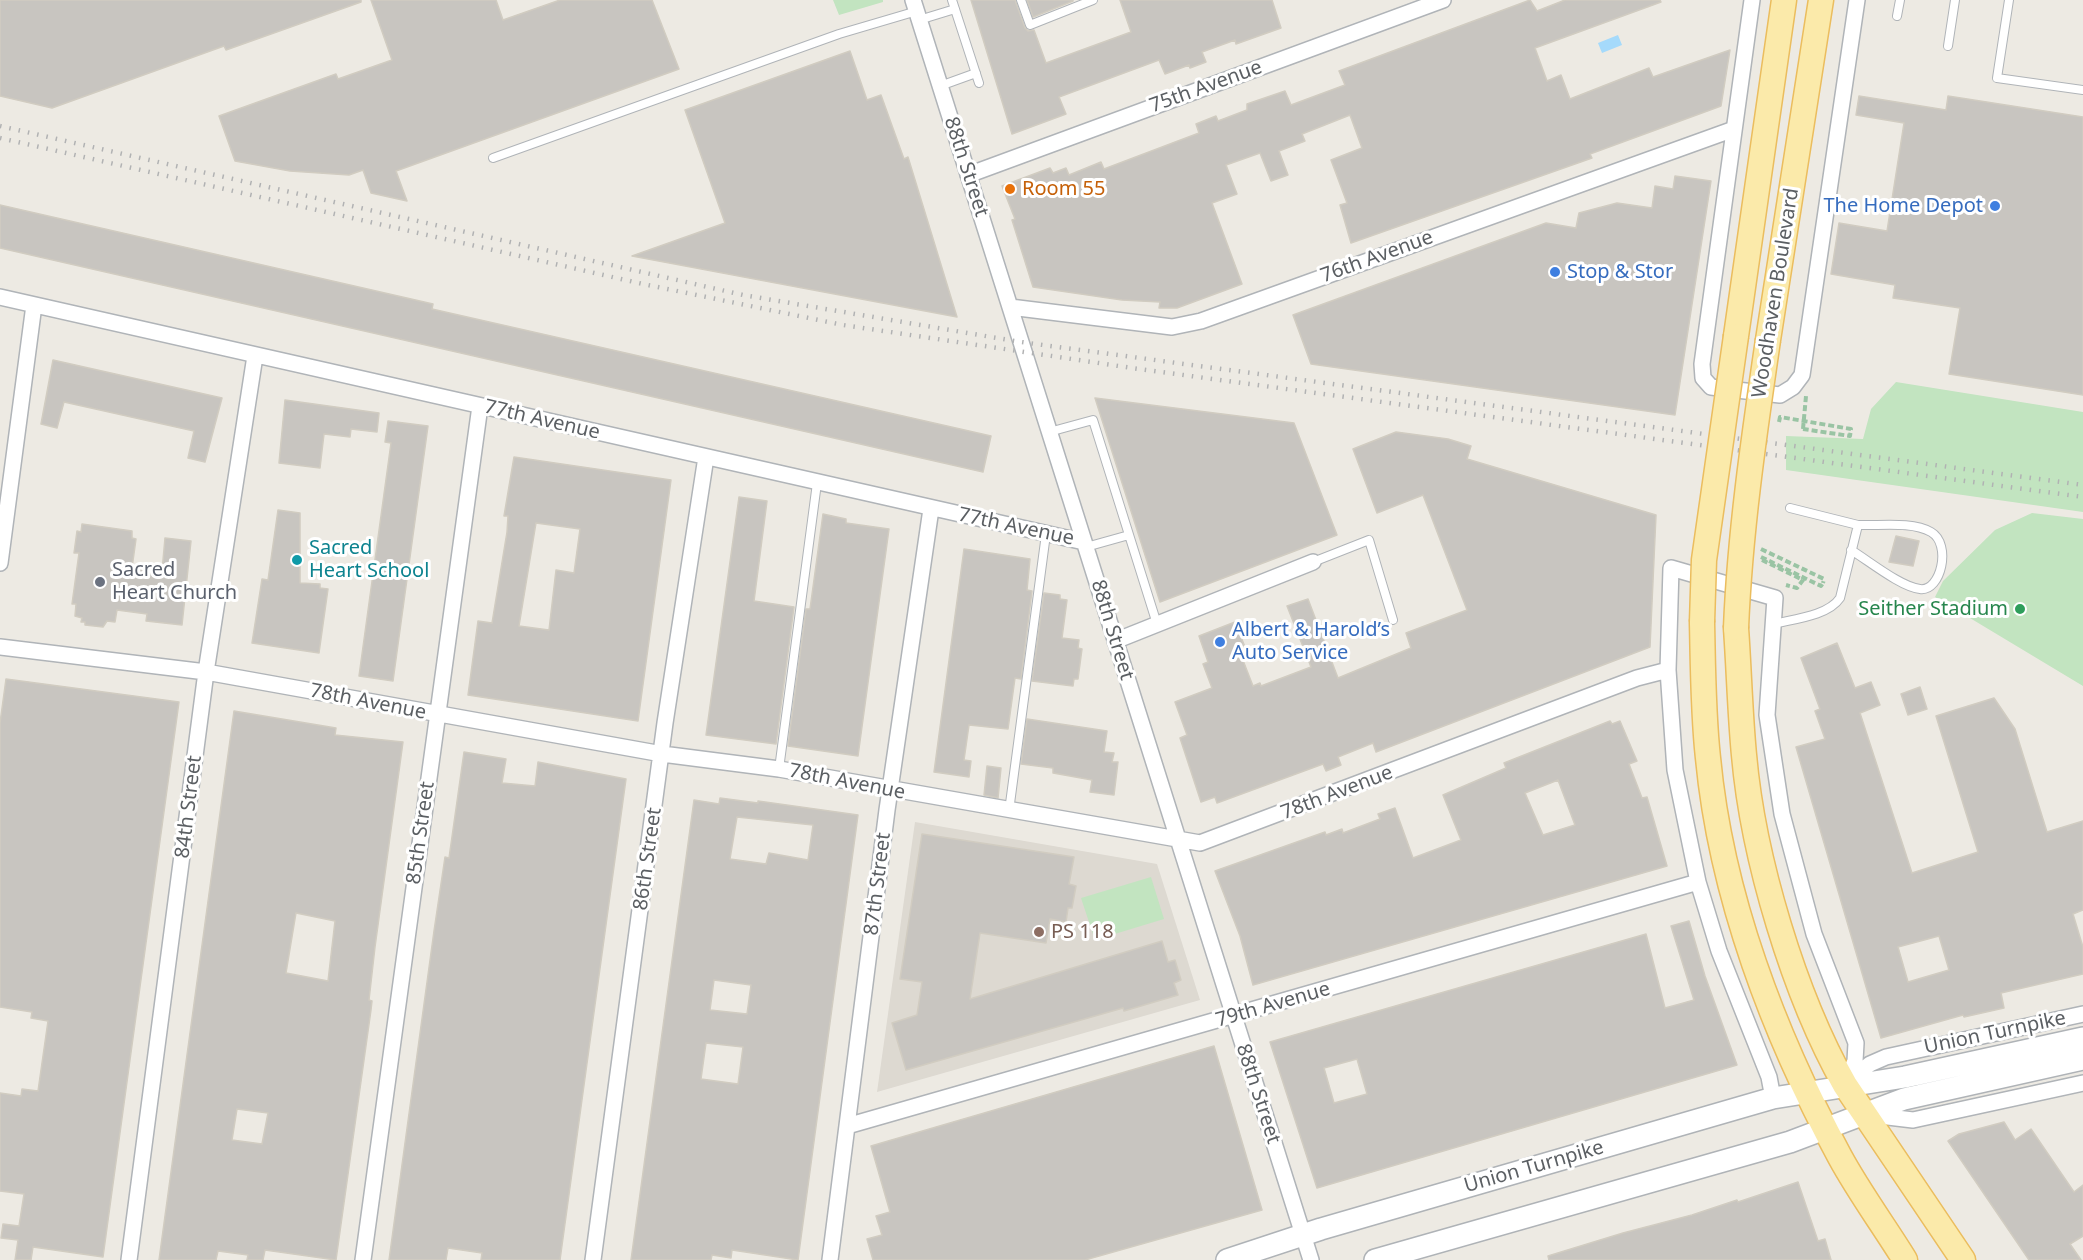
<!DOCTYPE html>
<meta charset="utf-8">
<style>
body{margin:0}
canvas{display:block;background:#edeae3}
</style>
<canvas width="2083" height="1260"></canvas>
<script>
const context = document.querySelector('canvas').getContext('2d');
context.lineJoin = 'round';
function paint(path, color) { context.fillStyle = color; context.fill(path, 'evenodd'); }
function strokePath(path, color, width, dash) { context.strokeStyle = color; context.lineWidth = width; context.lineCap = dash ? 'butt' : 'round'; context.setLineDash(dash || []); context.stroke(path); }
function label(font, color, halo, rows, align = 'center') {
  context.font = font + ' "Noto Sans",sans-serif'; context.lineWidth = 6; context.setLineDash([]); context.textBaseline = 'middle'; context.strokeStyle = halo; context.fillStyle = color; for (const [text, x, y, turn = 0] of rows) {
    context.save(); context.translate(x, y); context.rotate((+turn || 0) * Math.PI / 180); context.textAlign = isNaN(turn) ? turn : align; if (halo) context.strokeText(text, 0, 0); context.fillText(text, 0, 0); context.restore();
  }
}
const education = new Path2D(`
 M915,822l242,42 43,136 -323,92z`);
const green = new Path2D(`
 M833,0h50v2l-44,13z
 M1896,382l187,30v100l-297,-42v-34l77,3 8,-30z
 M2032,513l51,6v167l-148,-89 8,-16 52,-51z
 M1151,877l13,42 -69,21 -14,-42z`);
const water = new Path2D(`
 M1618,35l4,10 -20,8 -4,-10z`);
const building = new Path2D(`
 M0,0h361v2l-135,48 -2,-4 -172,62 -52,-12z
 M371,0h125l7,20 57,-20h92l27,69 -283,102 11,30 -36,-8 -8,-23 -14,5 -59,-4 -55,-10 -16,-45 117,-42 2,5 54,-19z
 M971,0h44l10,28 3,3 6,-1 12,33 85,-31 -11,-32h152l9,28 -45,16 -1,-4 -33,12 4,10 -16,6 -1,-3 -24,9 -6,-14 -100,37 7,17 -54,20z
 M1027,0h46v1l-40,16z
 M1530,0l7,11 28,-11h95l1,2 -126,46 12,33 14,-6 9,24 79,-31 4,9 77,-27 -9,56 -131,48 2,4 -241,85 -11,-38 7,-2 -16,-43 31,-12 -12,-33 -48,19 3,7 -26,10 9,24 -17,6 -11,-28 -34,12 11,29 -25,9 30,81 -65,24h-18l1,-6 -38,-2 -89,-13 -21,-67 3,-1 -13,-33 48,-18 3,5 13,-5 3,7 32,-13 3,7 95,-36 -3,-9 20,-8 2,5 29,-11v-6l38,-13 6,14 54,-20 -6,-14z
 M850,51l17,49 14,-5 23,64 4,-2 49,160 -325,-61 93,-33 -40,-113z
 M1859,96l87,14 2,-14 135,21v278l-134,-21 11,-66 -67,-10 2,-13 -64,-11 8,-51 48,8 17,-108 -48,-8z
 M1675,176l36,5 -36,234 -364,-51 -18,-49 253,-92 30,5 3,-15 38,-10 35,5 3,-22 18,3z
 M0,205l433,99 -1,5 559,127 -8,36 -983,-224z
 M53,360l169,38 -17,64 -17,-4 6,-27 -130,-29 -7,26 -16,-4z
 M1095,398l199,25 43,112 -177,67z
 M285,400l94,13 -2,19 -26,-3 -1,8 -26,-3 -4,34 -41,-5z
 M388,421l40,5 -35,255 -34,-5 32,-233 -6,-1z
 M1396,432l52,7 23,7 -4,13 189,56 -6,132 -274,105 -3,-9 -35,14 3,8 -15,6 -3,-7 -106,39 -2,-6 -14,5 -21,-64 7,-3 -12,-33 37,-14 -9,-24 5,-2 -9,-26 36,-14 10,25 -6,3 14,36 7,-3 1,3 50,-19 -24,-61 21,-7 30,79 73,-30 -5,-15 61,-23 -44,-115 -46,18 -24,-64z
 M514,457l157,23 -33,241 -170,-26 10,-74 14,2 15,-91 1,-16h-4zM536,523l44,6 -6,44 -18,-3 -7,60 -30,-4z
 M739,497l28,4 -13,100 40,6 -18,137 -70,-9z
 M278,510l22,3v70l20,1v4l8,1 -9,64 -67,-10 10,-64 6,1z
 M823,514l23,5v4l43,6 -31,227 -70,-10 18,-137h4z
 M82,524l50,7v7l4,1 -4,29 30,3 3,-33 26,3 -9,84 -36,-4 1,-7 -30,-4 -2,12 -8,-1 -4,6 -18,-2v-3h-4l1,-4 -7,-2 1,-12h-4l7,-51h-5l3,-22 4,1z
 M1896,536l23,5 -6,25 -24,-4z
 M964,549l66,10 -3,31 5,1 -11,88 -6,-1 -7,51 -39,-4 -5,35 7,1 -2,16 -35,-5z
 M1044,593l16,2v4l7,1 -5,38 17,2 -1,8 4,1 -4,30h-4l-1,7 -41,-5z
 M1837,643l18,45 16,-6 9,23 -20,8 52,160 66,-21 -42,-136 58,-18 21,31 32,103 36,-11v89l-10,4 10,33v27l-82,19 3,15 -40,9 -1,-2 -82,23 -85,-291 29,-8 -10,-28 5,-2 -19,-51zM1939,936l10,34 -41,12 -10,-35z
 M6,679l173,23 -76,555 -70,-10 -2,13h-16l3,-20 -17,-2 2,-14 16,2 5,-32 -24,-3v-98l21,3 1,-7 16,2 10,-70 -17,-3 1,-6 -32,-5v-284z
 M1920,687l7,22 -19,6 -7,-21z
 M234,711l102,17 -1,7 68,7 -28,205 -6,53 3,1 -1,9 -35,250 -71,-10 -2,10h-16l1,-5 -30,-4 -2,9h-57zM296,913l39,8 -7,60 -42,-8zM237,1109l31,4 -6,31 -30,-4z
 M1027,719l80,12 -3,21 10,1 -2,9h6l-4,33 -24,-3 2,-12 -39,-7v-5l-32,-4z
 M1610,721l2,3 8,-3 17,40 -8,3 13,34 5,-1 20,69 -414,119 -13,-49 -25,-65 110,-39 1,3 16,-6 1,4 37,-14 -2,-5 17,-6 18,50 48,-18 -18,-45 63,-27 -2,-5zM1558,780l17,45 -32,10 -18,-42z
 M464,752l42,7 -4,24 33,3 3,-24 88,17 -66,481h-79l1,-7 -34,-5 -2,12h-57l45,-329 11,-74 4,1z
 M987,766l14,2 -3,30 -14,-3z
 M720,798l38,5v-2l100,14 -60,445 -66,-10 -1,8 -19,-3 -1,5h-80l63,-460 25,4zM737,817l76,8 -5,35 -39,-7 -3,11 -36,-5zM714,980l37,5 -4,29 -37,-4zM706,1043l37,4 -5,37 -37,-5z
 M922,834l152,23 -5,27 7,2 -4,22h-4l-2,14 -16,-3 -4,24 -66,-10 -10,66 192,-58 6,21 7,-2 6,20 -7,3 4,12 -54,16 -1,-3 -217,62 -14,-47 25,-8 5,-33 -22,-3z
 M1689,921l16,55 32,89 -420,123 -47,-146 376,-108 19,74 15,-4 14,-4 -23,-74zM1357,1059l10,35 -33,9 -10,-35z
 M1214,1046l48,164 -177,50h-212l-6,-21 15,-4 -6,-19 14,-4 -19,-66z
 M2004,1122l11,18 16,-11 43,63 9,-7v51l-13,8 11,16h-52l-81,-119 11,-7z
 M1798,1182l20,59 7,-2 6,21h-282l-1,-4 75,-23 69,-18 45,-15 1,2z`);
const path = new Path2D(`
 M1803,429l3,-33
 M1761,549l63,30 -1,4
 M1762,560l41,20 -6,8 -11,-3`);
const service = new Path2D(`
 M952,0l27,83
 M1021,0l9,25 63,-25
 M2009,0l-12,78 86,12
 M1897,16l3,-16
 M919,20l36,-11
 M1948,46l7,-46
 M940,86l36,-13
 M493,158l346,-124 78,-23
 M1049,432l44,-12 64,204
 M1086,547l43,-12
 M1851,550c18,11 50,37 69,39 21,3 32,-45 11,-57 -19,-11 -52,-6 -73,-7
 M1313,562l56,-22 24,80
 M1773,624c20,-5 55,-8 67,-26l18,-73 -68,-17
 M779,769l38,-286
 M1009,811l37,-277`);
const minor = new Path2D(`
 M913,0l398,1260
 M1752,0l-50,364 1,14 8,9 69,8 13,-8 9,-12 55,-375
 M968,175l475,-175
 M0,297l1084,245
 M1010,307l162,20 29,-6 533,-192
 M0,563l34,-258
 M1115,641l198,-79
 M0,647l206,25 456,82 117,15 421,74 437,-165 31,-8
 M1849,1081l21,-17 16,-7 197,-43
 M1773,1098l-4,-21 -50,-126 -21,-69 -23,-112 -7,-100 3,-102 104,30 -8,117 15,99 32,120 42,109 -1,18 -10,24
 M1863,1114l50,6 170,-37
 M847,1126l851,-244
 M129,1260l77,-588 49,-316
 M363,1260l117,-854
 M593,1260l72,-537 41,-266
 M830,1260l57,-450 44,-301`);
const secondary = new Path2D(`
 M1227,1260l94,-31 452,-131 132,-21 178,-39
 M1375,1260l415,-118 114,-43 179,-40`);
const primary = new Path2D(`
 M1736,336l48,-336
 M1768,340l53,-340
 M1702,622c1,45 1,91 6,136 13,138 66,277 132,399 19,35 44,69 65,103
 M1736,628c3,42 4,85 8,127 9,103 50,240 101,330l118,175`);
const rail = new Path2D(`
 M0,126l743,169 278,47 1062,143
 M0,138l643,146 200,41 296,44 944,128`);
const pathBridge = new Path2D(`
 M1779,422l1,-5 71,12 -1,7 -47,-7
 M1761,557l60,29 2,-3`);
const primaryBridge = new Path2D(`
 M1702,622l2,-62 32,-224
 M1736,628c4,-97 18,-192 32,-288`);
const markers = [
 [1010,189,6,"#e8710a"],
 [1995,206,6,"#3f7fe0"],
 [1555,272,6,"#3f7fe0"],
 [297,560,6,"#0f9aa8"],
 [100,582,6,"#6b7280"],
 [2020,609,6,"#2e9e5b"],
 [1220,642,6,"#3f7fe0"],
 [1039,932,6,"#8d6e63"]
];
const streetNames = [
 ["75th Avenue",1206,87,-20],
 ["88th Street",966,167,72],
 ["76th Avenue",1377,257,-20],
 ["Woodhaven Boulevard",1776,293,-81],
 ["77th Avenue",542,420,13],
 ["77th Avenue",1016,527,12],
 ["88th Street",1112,630,73],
 ["78th Avenue",368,702,11],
 ["78th Avenue",847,782,11],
 ["78th Avenue",1337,793,-21],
 ["84th Street",189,807,-83],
 ["85th Street",421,833,-82],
 ["86th Street",648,859,-82],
 ["87th Street",878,884,-83],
 ["79th Avenue",1273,1005,-16],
 ["Union Turnpike",1995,1033,-12],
 ["88th Street",1258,1094,72],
 ["Union Turnpike",1534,1167,-16]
];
const foodNames = [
 ["Room 55",1022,189]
];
const shopNames = [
 ["The Home Depot",1983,206,"right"],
 ["Stop & Stor",1567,272],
 ["Albert & Harold’s",1232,630],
 ["Auto Service",1232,653]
];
const cultureNames = [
 ["Sacred",309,548],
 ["Heart School",309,571]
];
const worshipNames = [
 ["Sacred",112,570],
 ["Heart Church",112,593]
];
const leisureNames = [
 ["Seither Stadium",2008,609]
];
const educationNames = [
 ["PS 118",1051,932]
];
paint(education, '#ddd9d1');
paint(green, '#c2e4c0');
paint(water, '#a5dafb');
paint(building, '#c8c5c0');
strokePath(building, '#d1ccc1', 1.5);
strokePath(service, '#b0b4b8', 10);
strokePath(minor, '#b0b4b8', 18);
strokePath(secondary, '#afb3b7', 24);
strokePath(primary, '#ebbd5e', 27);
strokePath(path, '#9ac4a4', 4, [6, 3]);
strokePath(service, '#fff', 8);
strokePath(minor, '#fff', 15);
strokePath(secondary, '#fff', 21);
strokePath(primary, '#fbeaaa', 24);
strokePath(rail, '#b1b2b3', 4.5, [1.5, 8]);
strokePath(primaryBridge, '#ebbd5e', 27, []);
strokePath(pathBridge, '#9ac4a4', 4, [6, 3]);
strokePath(primaryBridge, '#fbeaaa', 24);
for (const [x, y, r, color] of markers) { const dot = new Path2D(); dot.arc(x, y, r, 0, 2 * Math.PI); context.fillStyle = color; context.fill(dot); strokePath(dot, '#fff', 2); }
label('20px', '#5b5f63', '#fff', streetNames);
label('20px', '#c56008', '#fff', foodNames, 'left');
label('20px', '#366cbe', '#fff', shopNames, 'left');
label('20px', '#0d838f', '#fff', cultureNames, 'left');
label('20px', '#5b616d', '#fff', worshipNames, 'left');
label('20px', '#27864d', '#fff', leisureNames, 'right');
label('20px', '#785e54', '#fff', educationNames, 'left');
</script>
